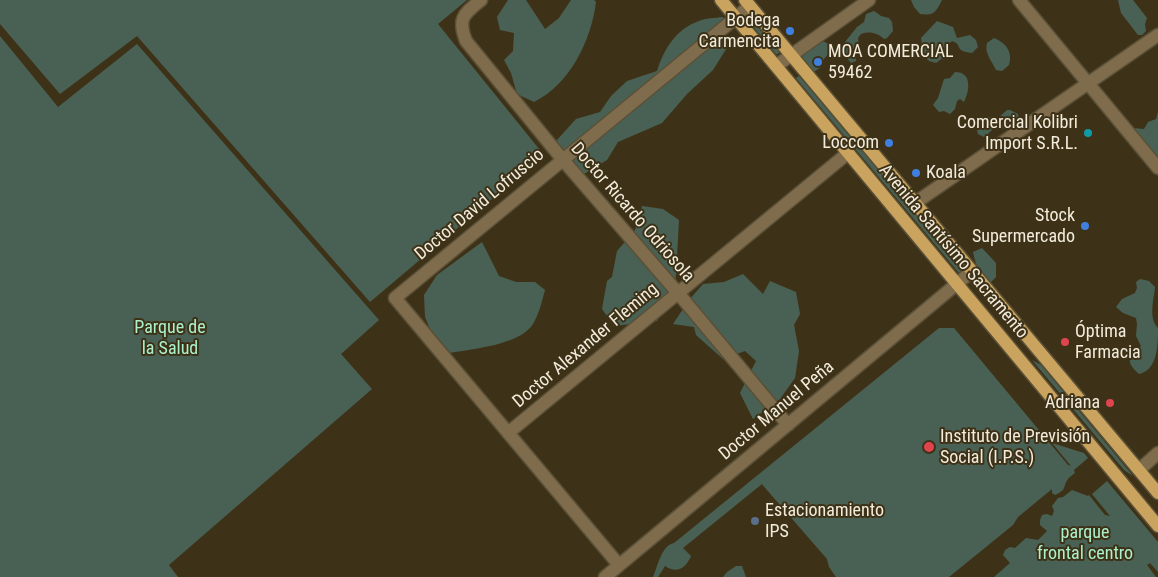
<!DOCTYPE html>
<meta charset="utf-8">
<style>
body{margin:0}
canvas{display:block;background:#3d3217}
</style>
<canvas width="1158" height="577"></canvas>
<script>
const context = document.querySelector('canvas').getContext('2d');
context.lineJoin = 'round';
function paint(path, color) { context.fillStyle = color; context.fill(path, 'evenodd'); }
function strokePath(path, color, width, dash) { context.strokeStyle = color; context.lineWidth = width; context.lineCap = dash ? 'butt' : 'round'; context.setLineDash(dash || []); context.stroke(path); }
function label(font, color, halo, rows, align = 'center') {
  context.font = font + ' "Roboto Condensed",sans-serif'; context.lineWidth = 4; context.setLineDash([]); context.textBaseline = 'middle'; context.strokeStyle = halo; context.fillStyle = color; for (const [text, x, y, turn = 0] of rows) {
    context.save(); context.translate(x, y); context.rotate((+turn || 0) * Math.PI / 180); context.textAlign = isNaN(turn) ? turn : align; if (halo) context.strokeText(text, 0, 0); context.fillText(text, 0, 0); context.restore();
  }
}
const green = new Path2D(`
 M0,0h467l-29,24 106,131 -174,147 -233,-266 -77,58 -60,-70z
 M508,0h18l19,29 14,-11 12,-18h23l2,2c-5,39 -26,82 -62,100l-17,-8 -6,-21 -7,-13 9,-9 1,-18 -14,-3 -3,-13z
 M911,0h31c-6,12 -8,16 -22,14l-6,-7z
 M1118,0h15l14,18 -2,6 1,7 -4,4h-4l-17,-22z
 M874,11l7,5 8,2 3,4 1,9 -6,7 -3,1c-6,-6 -15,-8 -23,-5l-3,4 1,9 -3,5v9l-5,2 -9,-11 -1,-5 16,-20 7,-5 2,-8z
 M723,17l5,29 -15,24 -26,24 -25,29 -44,19 -11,18 -23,14 -23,-15 -4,-19 19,-21 24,-7 11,-16 16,-15 30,-10c7,-22 19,-42 42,-50 7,-3 16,-3 24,-4z
 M937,21l16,6 4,11 13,-3 6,5 2,7 -6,6c-19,-2 -8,-8 -20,-12l-7,6 -1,10 -8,6 -7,-2 -6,-6 -2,-17z
 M752,23h2l25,29 -1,2h-2l-24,-29z
 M0,36l58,71 79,-63 242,276 -38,34 31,35 -203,176 9,12h-178z
 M817,38c5,4 13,5 17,9l-10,12 -3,8 -10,7h-3l-9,-19z
 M994,38c12,5 19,14 15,27l-7,6 -6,-1c-4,-9 -12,-17 -9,-27z
 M955,72c17,0 15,18 9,30l-4,-3 -3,2 -2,8 -5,5 -6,-3 -5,1 -6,-7 5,-7 6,-19 6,-1z
 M799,76l163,194 -2,3h-1l-163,-195z
 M1007,110h3l8,4 1,6c-10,15 -14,6 -25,9 -3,1 -7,6 -10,8l-6,-3 -2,-8c9,-12 10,-8 22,-8z
 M1158,112v48l-25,-32 11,1 4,-7 8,-3z
 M642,206l21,3 16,11 -4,71 -18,30 -43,5 -12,-17 5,-28 5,-4 5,-26 18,-21z
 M482,242l17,34 17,6h19l10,8c-3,11 -6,24 -12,34 -13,21 -61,25 -84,29l-16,-17 -8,-19 -1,-22 13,-20z
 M982,248l14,15v14l-7,7c-10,-10 -13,-18 -16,-32z
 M743,274l20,20 7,-13 26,11 4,22 -6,11 5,26 -4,27 -15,21 -27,20 -13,-26 16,-32 -11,-10 -22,8 -27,-24 -2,-8 -21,-3 16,-24 14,-16 21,-2z
 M1140,279l9,2 6,6c-1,12 -7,31 3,41 0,16 0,42 -19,46 -13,-12 -12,-17 2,-28l-5,-10 1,-12 -1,-6 -13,-5 -7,-6 6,-8 13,-6 2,-5 -1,-6z
 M939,328h15l114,137 3,1 -19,-23 32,10 4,5 -14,12 1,3c-2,2 -5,3 -7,6 -6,8 0,10 -13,16l-3,-2v-4l-34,28 -5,8 -64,52h-113l-7,-10 -2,-8 -67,-77 2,2 -79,64 8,8c-5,12 -14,18 -26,10l-7,11h-5c5,-11 8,-31 21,-34z
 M1032,360l9,5 92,111 -9,-6z
 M1107,481l51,61v30l-8,-9 -3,2 9,12h-162l16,-14 -7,-8 2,-5 5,-3 5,1 11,-10 12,2 9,-9 -7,-6v-5l2,-5 5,-1 5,2 2,-5 -2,-5 6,-8 5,-1 9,-7 16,6 1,-1 16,20 5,1 -18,-22z
 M736,566h6l4,11h-23l4,-5z`);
const minor = new Path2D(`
 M481,0c-17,14 -24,18 -15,41l97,119 115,133 110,132
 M1019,0l139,168
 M776,66l93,-66
 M915,203l243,-168
 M508,433l340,-280
 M1139,470l19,-17
 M619,565l-224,-267 355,-292
 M605,577l366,-305`);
const major = new Path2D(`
 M721,0l437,526
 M745,0l413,493`);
const markers = [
 [790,31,5,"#3f7fe0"],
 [818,62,5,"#3f7fe0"],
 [1088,133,5,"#0f9aa8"],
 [889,143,5,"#3f7fe0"],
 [916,173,5,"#3f7fe0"],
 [1085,226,5,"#3f7fe0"],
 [1065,342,5,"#e0444e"],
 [1110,403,5,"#e0444e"],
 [929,447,6,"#e0444e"],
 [755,521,5,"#5c6f8a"]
];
const poiNames = [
 ["Bodega",780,21],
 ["Carmencita",780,42],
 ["MOA COMERCIAL",828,52,"left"],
 ["59462",828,73,"left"],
 ["Comercial Kolibri",1078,123],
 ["Import S.R.L.",1078,144],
 ["Loccom",879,143],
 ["Koala",926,173,"left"],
 ["Stock",1075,216],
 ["Supermercado",1075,237],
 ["Óptima",1075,332,"left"],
 ["Farmacia",1075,353,"left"],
 ["Adriana",1100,403],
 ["Instituto de Previsión",940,437,"left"],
 ["Social (I.P.S.)",940,458,"left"],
 ["Estacionamiento",765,511,"left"],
 ["IPS",765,532,"left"]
];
const streetNames = [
 ["Doctor David Lofruscio",480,205,-40],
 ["Doctor Ricardo Odriosola",632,213,49],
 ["Avenida Santísimo Sacramento",953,252,50],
 ["Doctor Alexander Fleming",586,346,-40],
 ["Doctor Manuel Peña",777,411,-40]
];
const parkNames = [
 ["Parque de",170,328],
 ["la Salud",170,349],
 ["parque",1085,533],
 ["frontal centro",1085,554]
];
paint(green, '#496154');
strokePath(minor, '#5a5037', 15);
strokePath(major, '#5a5037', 15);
strokePath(minor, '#7f6c4c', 12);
strokePath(major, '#caa35e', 12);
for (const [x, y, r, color] of markers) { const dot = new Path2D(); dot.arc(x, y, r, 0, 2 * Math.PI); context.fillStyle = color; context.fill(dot); strokePath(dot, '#3d3217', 2); }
label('18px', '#f3ecdc', '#3d3217', poiNames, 'right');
label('18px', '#f3ecdc', '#3d3217', streetNames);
label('18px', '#abf1cd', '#3d3217', parkNames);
</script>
